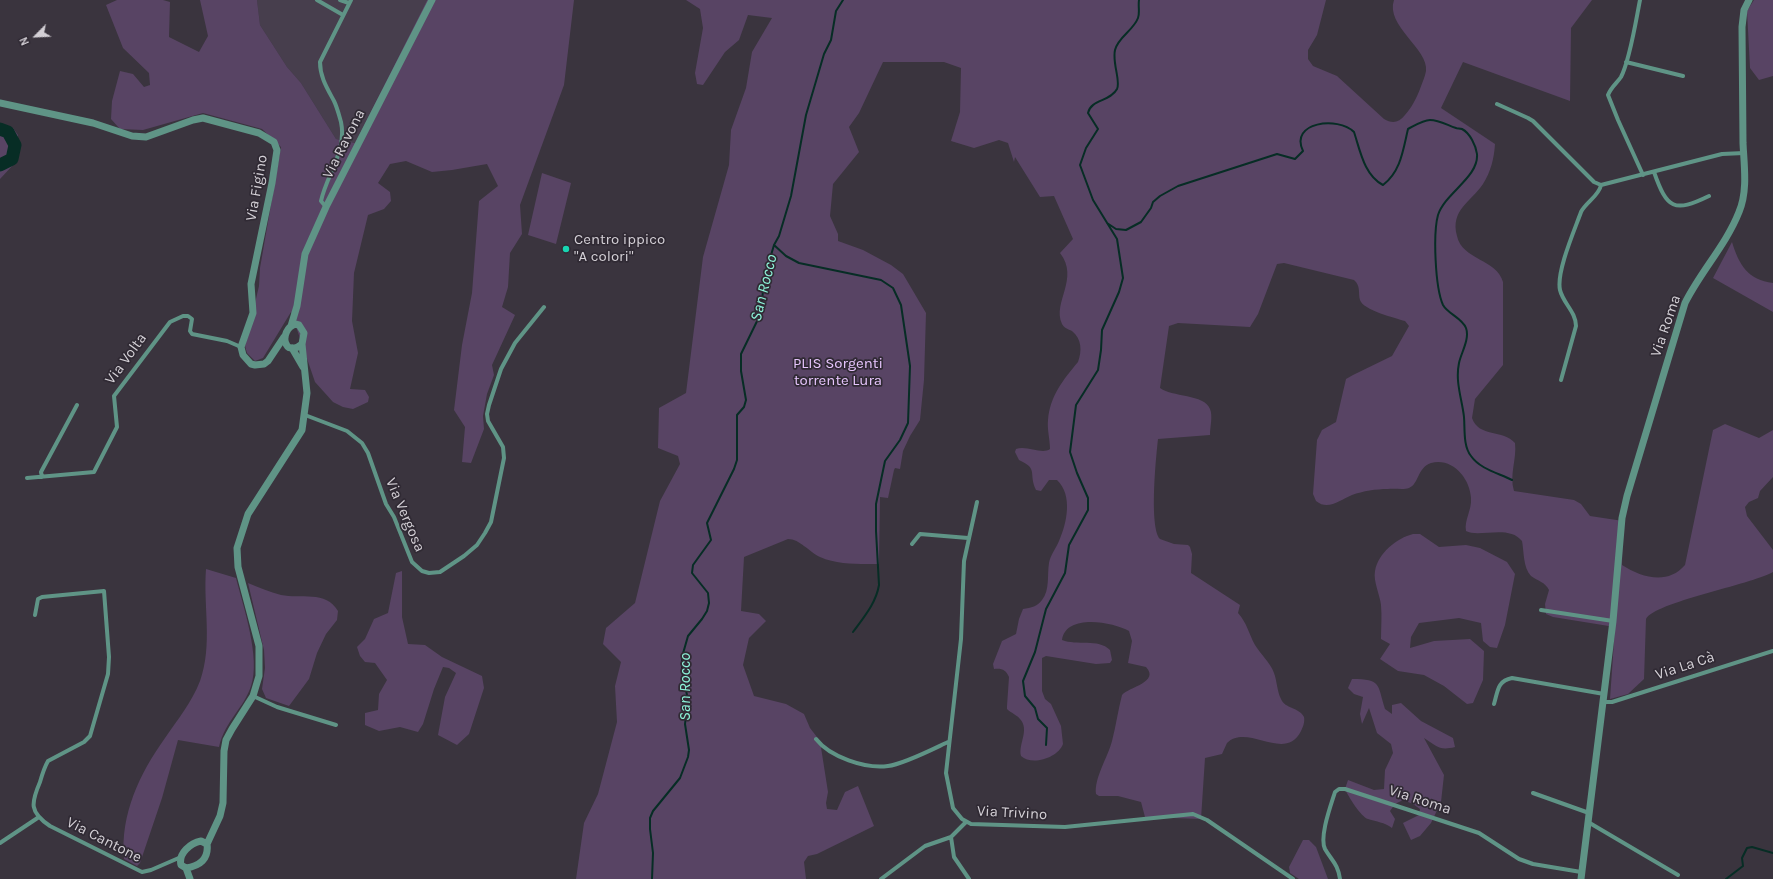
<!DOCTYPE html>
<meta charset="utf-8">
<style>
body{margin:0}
#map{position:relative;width:1773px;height:879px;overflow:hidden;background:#3a343e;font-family:Karla,sans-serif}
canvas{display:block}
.north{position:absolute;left:16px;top:16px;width:40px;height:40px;-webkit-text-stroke:3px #302a34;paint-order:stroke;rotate:246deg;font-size:11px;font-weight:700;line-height:16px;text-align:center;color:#d4d0d6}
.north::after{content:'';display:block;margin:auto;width:14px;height:18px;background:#d4d0d6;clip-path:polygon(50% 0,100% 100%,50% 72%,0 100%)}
</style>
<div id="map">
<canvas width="1773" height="879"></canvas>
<div class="north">N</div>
</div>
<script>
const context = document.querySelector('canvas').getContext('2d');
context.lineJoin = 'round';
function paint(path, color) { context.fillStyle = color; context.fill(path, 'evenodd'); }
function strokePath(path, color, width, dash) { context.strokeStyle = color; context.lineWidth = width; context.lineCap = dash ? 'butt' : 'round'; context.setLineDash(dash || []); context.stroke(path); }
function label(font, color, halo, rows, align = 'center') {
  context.font = font + ' Karla,sans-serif'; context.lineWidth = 3.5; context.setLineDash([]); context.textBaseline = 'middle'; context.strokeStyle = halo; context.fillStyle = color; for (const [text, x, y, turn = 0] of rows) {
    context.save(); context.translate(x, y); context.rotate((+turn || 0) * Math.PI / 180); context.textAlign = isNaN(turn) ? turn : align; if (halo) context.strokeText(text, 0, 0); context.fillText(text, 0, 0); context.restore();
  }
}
const built = new Path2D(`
 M257,0h170l-72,143 -19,-4 -35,-56 -14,-16 -27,-42z`);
const green = new Path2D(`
 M117,0h46l7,2 -1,35 30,15 9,-16 -8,-36h57l3,25 27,42 14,16 35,56 19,4 72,-143h147l-10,85 -44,120 2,29 -12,19 -2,34 -6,20 13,8 -23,50 2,10 -7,19 -4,22 1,13 -13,34 -9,-1 3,-35 -11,-17 8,-65 10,-52 7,-92 19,-15 -11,-22 -35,6 -20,2 -26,-11 -16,3 -12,19 12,9 1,9 -7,8 -16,6 -14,58 -2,48 6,32 -8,36 15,1 4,7 -1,5 -15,7 -10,-2 -10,-5 -18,-20 -24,-70 -28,46 -8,3 -8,-8 -2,-7 14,-60 1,-18 21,-121 -19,-18 -59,-16 -60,17 -23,-1 -9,-10 1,-18 8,-30 13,3 11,13 6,-2 -1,-12 -26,-25 -17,-43z
 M686,0h640l-9,35 -9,15v9l5,7 24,10 47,43c8,5 15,4 21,-4 7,-8 11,-16 15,-26 2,-6 5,-12 6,-18 3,-22 -41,-45 -32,-71h198l-21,28 -1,73 -107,-39 -22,46 54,36c-1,15 -4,27 -12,40 -12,18 -33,26 -26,52 5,24 40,23 46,46v83l-28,34 -3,19c7,20 31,11 43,25 2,16 -6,32 -1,48l60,9 7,4 9,12 33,5 -1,44c20,13 46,20 63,0l28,-135 12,-6 34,14 14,-8v47l-13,14 -2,7 -9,4 -4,5 2,9 26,34v22c-23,13 -118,30 -127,47l-2,60 -16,15 -18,5 5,-72 -62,-10 -7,-3 -1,-10 4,-14c-4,-8 -11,-9 -18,-14 -8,-8 -7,-25 -9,-35 -13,-17 -43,-3 -56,-10 -2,-11 6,-21 5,-33 -1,-20 -19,-41 -40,-35 -14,5 -12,21 -22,25 -6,2 -14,0 -21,1 -12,0 -25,2 -36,6 -12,5 -24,16 -36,6l-3,-7 4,-54 5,-10 14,-8 10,-43 7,-4 39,-19 17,-30 -4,-5c-10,-3 -42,-11 -45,-21 -2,-7 1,-14 -6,-20l-70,-17 -7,1 -19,50 -8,13 -72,-4 -9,3 -9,62c11,9 45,6 50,21 3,7 0,18 0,26l-52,4c-2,18 -9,88 2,100l14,5 14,1 2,2 2,7 -1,19 49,32 -2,8c9,10 11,21 17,32 6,10 15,17 19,28 3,8 3,18 7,26 4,10 18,8 23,18 1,5 -1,10 -3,14 -16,32 -53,-8 -74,12l-5,11 -17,4 -4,61 -56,-2 -4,-15 -23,-6h-19l-3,-2c-2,-16 12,-37 16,-53 4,-15 6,-31 10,-46 7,-8 38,-13 24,-28l-18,-4 4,-22 -3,-10c-16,-9 -63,-18 -67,9 15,6 36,-2 48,10l2,10 -2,3 -14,1 -50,-8 -4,2v33l3,8 6,5 10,22 2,18c-5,14 -31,22 -42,12 -3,-12 9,-26 -1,-37 -3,-4 -9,-6 -13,-10v-3l2,-29c-3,-7 -7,-9 -15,-8l-1,-5 9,-23 14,-7 3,-15 4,-10c8,-1 15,-3 19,-9 8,-10 5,-25 7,-37 1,-7 7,-15 10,-22 8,-18 14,-46 -2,-61h-8l-8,11 -5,-1c-8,-17 3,-21 -17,-30l-4,-8 1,-3c11,-4 26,6 34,0 0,-10 -3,-19 -2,-29 2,-24 15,-40 30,-58 4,-11 4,-23 -6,-31 -4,-2 -8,-3 -10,-7 -10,-22 18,-45 -2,-71l13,-14 -19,-43 -14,1 -25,-40 -1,5 -6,-19 -9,-3 -25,8 -23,-7 9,-29 1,-44 -17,-6h-61l-24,51 -10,14 10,25 -26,32 -3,32 8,18v7l25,9 28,15 12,9 23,39 -2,67 -4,40 -10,16 -7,15 -3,18 -5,-1 -1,2 -6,28 -8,-1 -1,67c-19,0 -41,1 -59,-7 -11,-5 -20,-18 -32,-18l-44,18 -3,54 18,3 7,7 -17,17 -6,27 11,31 32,8 18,10 6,14 10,13 8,51 -2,11 1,6 10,1 8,-18 13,-6 16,40 -57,28 -9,2 -4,6 2,17h-230l8,-56 14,-29 19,-72 -2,-36 6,-24 -18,-18 3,-16 29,-25 25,-102 20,-37 -2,-8 -20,-8 1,-40 27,-15 17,-136 26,-92 2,-35 15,-42 6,-36 20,-34 -24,-3 -9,25 -14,12 -22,33 -6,-1 -2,-11 8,-45 -3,-19z
 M1754,0h19v76l-14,4 -9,-12 -3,-57z
 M0,123l13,5 5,7 -4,29 -14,15z
 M542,173l29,10 -15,61 -28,-9z
 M1732,242c7,23 16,38 41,41v29l-60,-34z
 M1413,534h7l19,13 27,-2 14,3 27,14 8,12 -10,51 -8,23 -7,-1 -7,-6 -2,-18 -22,-5 -40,5 -8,14 -1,11 24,-7 36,-2 14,12 -1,29 -10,23 -6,1 -23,-18 -20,-11 -26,-4 -18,-12 10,-15 -9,-5c0,-11 1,-23 0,-34 -1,-10 -8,-24 -6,-34 3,-18 22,-33 38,-37z
 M206,569l30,9c7,28 25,80 15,108 -7,22 -26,35 -32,61l-41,-7 -16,58 -22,65 -3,3 -13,-7c-4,-45 16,-86 41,-121 13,-19 27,-36 35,-57 13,-36 3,-75 6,-112z
 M402,571v46l6,27 17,1 17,12 40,19 2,12 -15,46 -12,11 -19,-10 7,-38 11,-24 -7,-5 -6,-1 -9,22 -11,35 -5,8 -18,-5 -21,4 -14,-6v-12l13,-3 1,-16 8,-14 -12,-17 -10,-1 -5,-6 -3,-9 8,-8 9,-20 14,-6 8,-40z
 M248,583c10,4 22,9 33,12 19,4 45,-5 57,16l-1,9 -11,14 -9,19 -8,26 -20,27 -23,-8 -4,-9 3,-21 -1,-18z
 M1352,679c30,0 25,5 33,30l7,5v-9l9,-2 20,18 32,17 2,9c-16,4 -18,-1 -31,-9l20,37 -3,27 -10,21 -11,13 -9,4 -8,-17 16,-8 1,-6 -7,-5 -10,-4 -8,4 -5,7 5,8 -3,9c-8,-6 -15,-6 -24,-9 -7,-2 -20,-23 -23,-30l3,-9 26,10 10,-1 1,-19 8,-17 -2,-9 -14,-11 -8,-25 -7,16 -2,-10 3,-17 -9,-3 -6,-6z
 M1303,840h6l7,7 12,32h-29l-9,-6 -1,-6z`);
const stream = new Path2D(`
 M1107,223l9,6 10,1 15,-8 10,-14 2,-6 7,-6 18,-10 99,-32 18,5 8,-8c-14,-29 35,-35 51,-19 6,18 10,43 29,53 18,-14 20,-35 25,-56 6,-3 15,-9 22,-9 9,0 17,5 26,8 1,1 4,0 6,1 8,4 14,17 15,25 2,23 -32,39 -39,61 -5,18 -3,72 5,90 5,9 19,13 23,23 4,11 -5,25 -7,35 -4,19 3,36 5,54 1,12 -1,29 7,39 9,13 27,17 41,24
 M774,245l12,11 13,7 82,17 12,8 8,17 9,61 -2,57 -8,17 -15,21 -9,43v27l3,54c-3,18 -15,32 -26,47
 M1046,745l1,-17 -9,-9 -3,-11 -10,-12 -2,-15 12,-29 11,-43 19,-36 4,-28 19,-35v-12l-11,-25 -7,-21 6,-47 22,-35 3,-20 1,-20 17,-38 4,-14 -6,-39 -24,-39 -13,-35 6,-17 12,-19 -10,-16c3,-14 22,-11 29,-24 4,-8 -5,-26 -2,-39 3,-13 18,-19 23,-32 2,-5 0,-12 1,-18
 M652,879l1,-26 -3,-24v-11l3,-7 27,-33 8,-21 1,-7 -4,-26 3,-24 -6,-29v-14l6,-21 14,-17 5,-8 2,-8 -1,-10 -16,-20 1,-8 18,-25 -4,-17 27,-54 3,-9v-45l7,-8 2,-7 -5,-29v-17l20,-41 3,-34 10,-34 5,-9 12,-40 15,-81 18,-61 7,-14 5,-29 7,-11
 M1726,879l17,-13 -1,-8 5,-10 5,-1 21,6`);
const river = new Path2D(`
 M0,129l8,3 7,13 -3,14 -12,6`);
const minor = new Path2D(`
 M317,0l26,15
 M340,0l9,3
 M1640,0c-4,20 -10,60 -19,77 -4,6 -10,10 -13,18l10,25 25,55
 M1626,62l57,14
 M1497,104l31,14 5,3 61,61 7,3 121,-31 22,-1
 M1654,172c13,37 20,41 55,24
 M326,207l-5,-6c6,-27 26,-50 20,-79 -2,-7 -4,-15 -7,-21 -7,-13 -14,-24 -14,-39l31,-62
 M1561,380l15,-54c0,-14 -13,-23 -16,-36 -4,-18 15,-61 21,-78 5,-10 18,-16 20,-27
 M305,415l42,16 15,12 6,10 18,51 8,13 18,45 10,9 7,2 11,-1 24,-16 13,-11 8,-12 6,-11 13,-64 -1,-11 -15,-26 -1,-7 2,-9 12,-36 14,-26 29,-36
 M42,477l-1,-5 36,-67
 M27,478l67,-6 23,-45 -3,-31 56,-74 13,-6h5l4,3 -2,12 2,3 35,7 14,6
 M977,502l-13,59 -3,78 -15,134 7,35 9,11 9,5 94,3 128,-13 14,6 86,59
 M912,544l8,-10 48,4
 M1541,610l72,11
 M35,615l3,-16 4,-2 62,-6 5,66 -1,17 -18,62 -6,6 -36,19c-4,7 -6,14 -8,21 -9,21 -11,30 10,44l92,46 9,-2 30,-13
 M253,696l24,11 59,18
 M1603,702h9l161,-51
 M1494,704c4,-13 3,-23 18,-26l92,16
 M816,739c14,18 49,30 72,27 16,-2 45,-17 60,-24
 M1533,793l56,20
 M1588,822l90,53
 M951,837l3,20 15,22
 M0,843l39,-26
 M881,879l44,-33 26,-9 15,-15
 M1340,879c-2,-15 -8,-18 -15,-30 -6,-12 6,-44 10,-57l4,-3h6l134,44 40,26 14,5 48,8`);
const tertiary = new Path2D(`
 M0,103l93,20 39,13 14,1 47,-17 10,-2 56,15 15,9 3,8 -5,33 -21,101 2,29 -12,34 2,8 8,9 4,1 9,-1 4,-3 16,-24
 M295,324l4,1 5,8 -2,11c-18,15 -24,-13 -7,-20z
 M291,326l6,-20 8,-52 21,-47 106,-207
 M292,348l11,19
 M207,844l13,-28 3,-13 1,-52 2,-11 6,-11 21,-33 6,-20v-30l-21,-79 -1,-19 11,-34 54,-84 5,-37 -5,-49
 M186,868c14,-2 23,-9 21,-24l-6,-3c-10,2 -23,12 -20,24l5,3 4,11
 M1581,879l32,-258 9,-103 5,-22 58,-193c16,-32 41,-58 54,-91 9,-21 5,-47 4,-69 0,-39 -1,-77 -1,-116l2,-17 5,-10`);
const markers = [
 [566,249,4,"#18d5b2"]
];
const streetNames = [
 ["Via Ravona",344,144,-63],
 ["Via Figino",257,188,-80],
 ["Via Roma",1666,326,-71],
 ["Via Volta",126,359,-54],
 ["Via Vergosa",405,515,67],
 ["Via La Cà",1685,666,-18],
 ["Via Roma",1420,800,18],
 ["Via Trivino",1012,813,3],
 ["Via Cantone",104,840,27]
];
const poiNames = [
 ["Centro ippico",574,240],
 ["\"A colori\"",574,257]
];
const parkNames = [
 ["PLIS Sorgenti",838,364],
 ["torrente Lura",838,381]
];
const waterNames = [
 ["San Rocco",764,288,-76],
 ["San Rocco",685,687,-90]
];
paint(built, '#473e4d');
paint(green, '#584464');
strokePath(stream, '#072d25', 2);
strokePath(river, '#072d25', 13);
strokePath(minor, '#5f9486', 4);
strokePath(tertiary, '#5f9486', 7);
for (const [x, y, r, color] of markers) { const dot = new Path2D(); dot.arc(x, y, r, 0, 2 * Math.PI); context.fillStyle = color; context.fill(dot); strokePath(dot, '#302a34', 1.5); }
label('15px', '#d4d0d6', '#302a34', streetNames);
label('15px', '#d4d0d6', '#302a34', poiNames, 'left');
label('15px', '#e7c5fd', '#302a34', parkNames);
label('italic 16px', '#8df4d9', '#302a34', waterNames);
</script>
